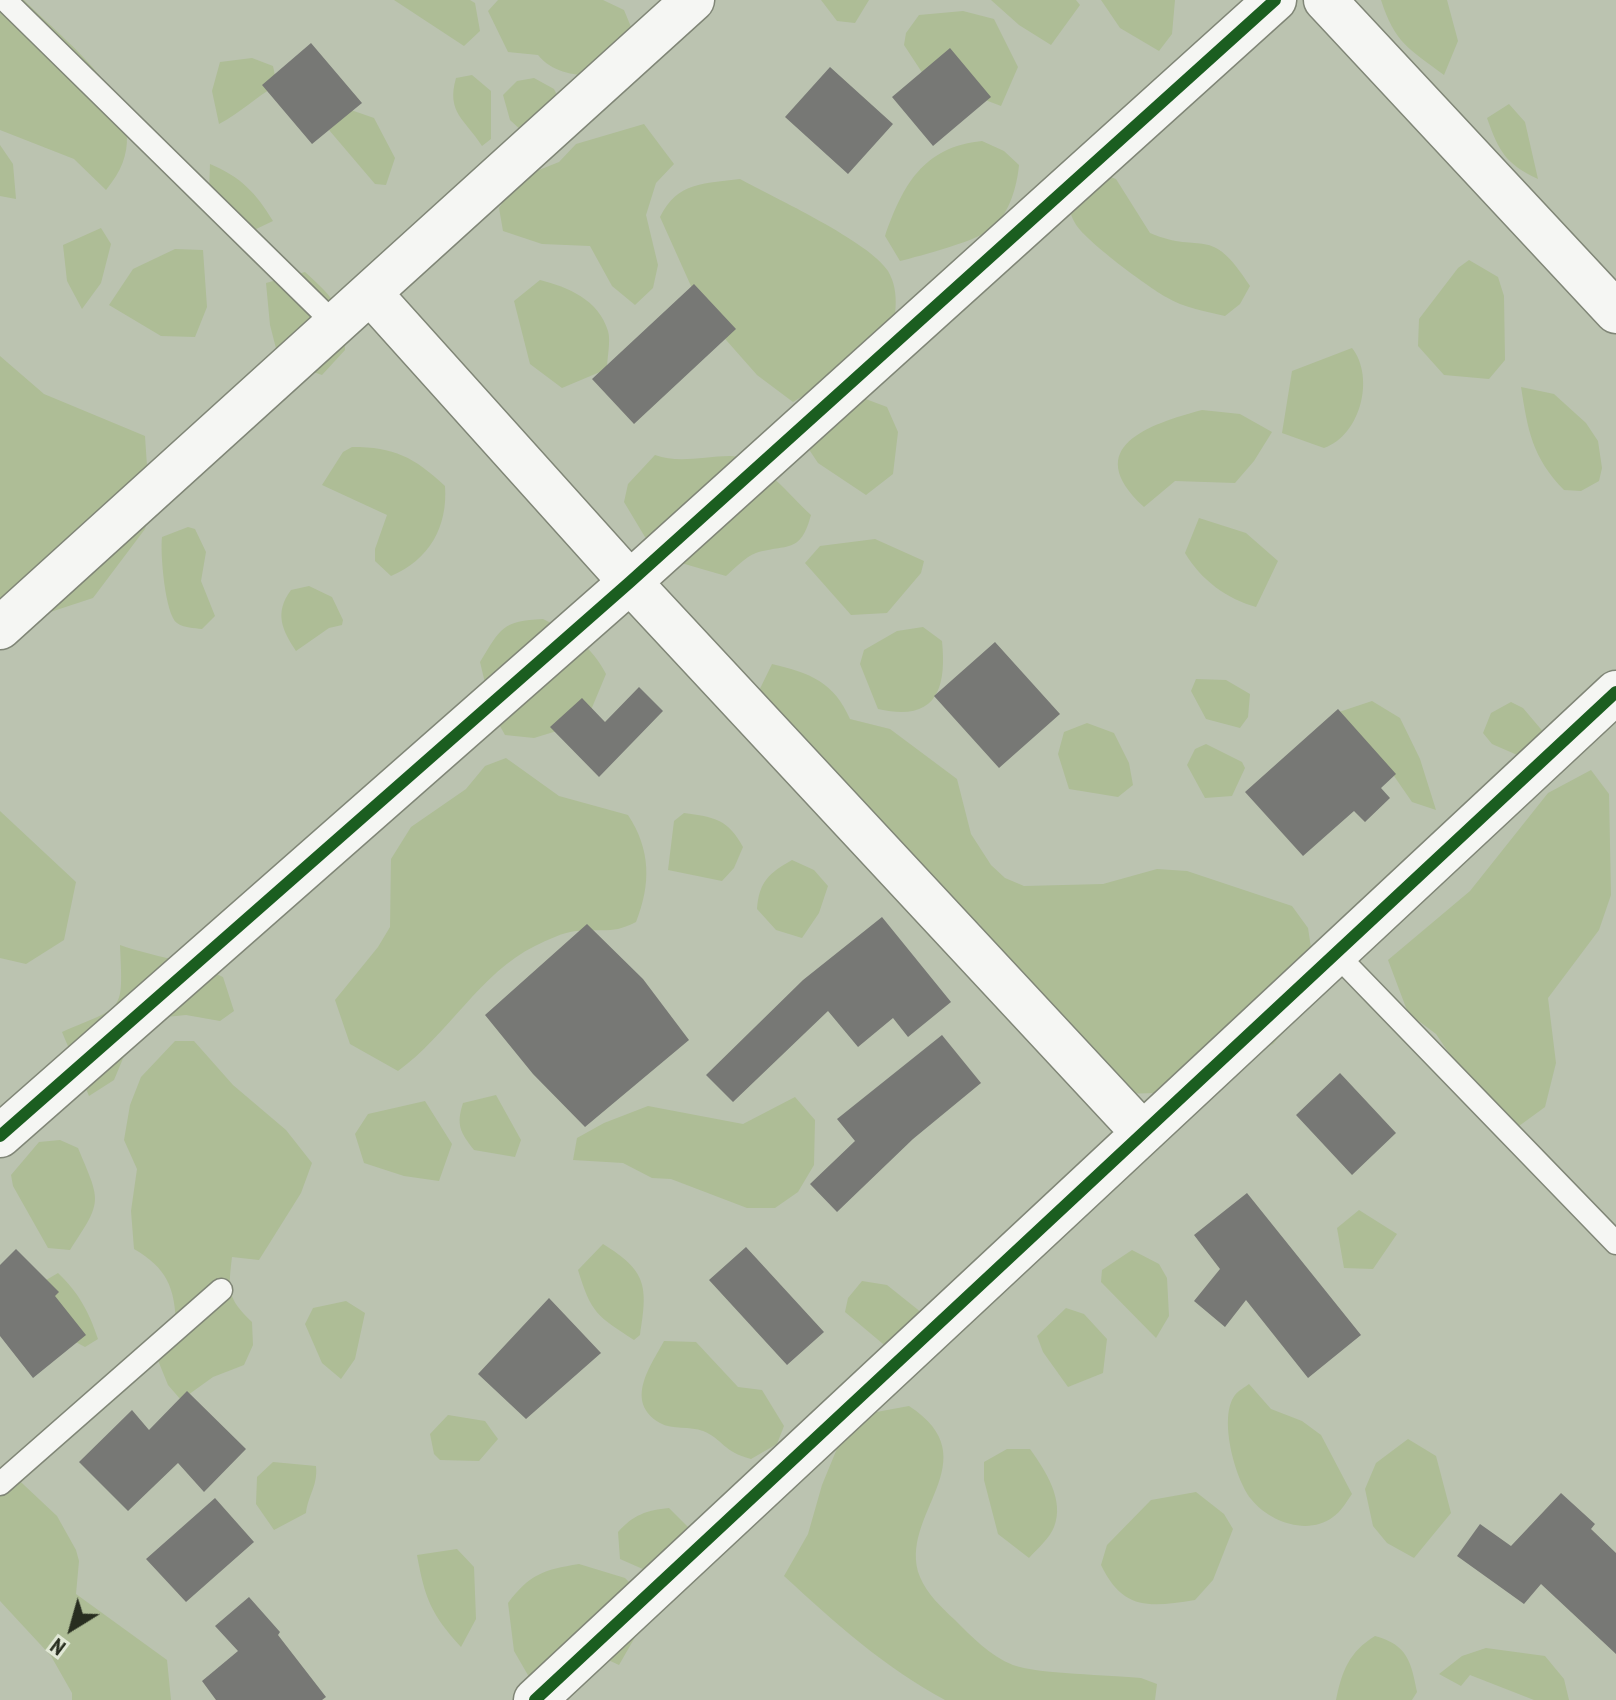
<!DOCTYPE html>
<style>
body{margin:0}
#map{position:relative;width:1616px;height:1700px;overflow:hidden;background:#bbc3b0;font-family:"PT Sans Narrow",sans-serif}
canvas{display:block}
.north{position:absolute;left:32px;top:1588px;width:80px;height:80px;-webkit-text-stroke:6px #e1e8d6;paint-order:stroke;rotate:217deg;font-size:22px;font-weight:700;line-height:32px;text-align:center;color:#282e20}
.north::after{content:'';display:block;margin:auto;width:28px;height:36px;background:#282e20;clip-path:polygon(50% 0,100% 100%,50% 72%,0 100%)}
</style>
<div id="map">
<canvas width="1616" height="1700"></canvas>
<div class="north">N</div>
</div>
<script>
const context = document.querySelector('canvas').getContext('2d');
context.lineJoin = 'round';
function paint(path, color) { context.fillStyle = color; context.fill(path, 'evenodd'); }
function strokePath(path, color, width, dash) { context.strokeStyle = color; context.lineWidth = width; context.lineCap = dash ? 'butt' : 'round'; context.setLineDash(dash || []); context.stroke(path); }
const green = new Path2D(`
 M0,0h24c49,50 146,116 82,190l-32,-31 -74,-29z
 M394,0h76l5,3 5,28 -16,15z
 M498,0h105l21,10 12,29 -43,37c-21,-1 -41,-4 -55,-21l-30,-3 -20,-41z
 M821,0h48l-14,23 -18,-2z
 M991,0h85l4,5 -29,40 -32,-20z
 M1101,0h74l-3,34 -13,17 -39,-23z
 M1381,0h66l11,41 -14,34c-36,-27 -49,-32 -63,-75z
 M963,11l31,8 24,48 -17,39 -76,-29 -21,-32 2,-12 13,-18z
 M252,58l21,8 4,19c-21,12 -37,28 -58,39l-7,-33 8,-29z
 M472,75l19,16v48l-9,7c-17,-27 -36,-33 -26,-68z
 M534,78l20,11 10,20 -41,23 -13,-12 -7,-25 14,-14z
 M1509,104l16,18 13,57c-32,-15 -39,-27 -51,-61z
 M351,110l23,8 21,40 -9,27 -11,-1 -46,-54z
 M644,124l30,40 -18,19 -10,32 12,50 -5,23 -18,17 -23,-19 -22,-40 -48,-2 -39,-13 -4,-23 20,-30 40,-16 17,-18z
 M982,141l22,10 15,14c-2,21 -9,46 -25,62 -13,13 -74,29 -94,34l-15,-25c18,-51 38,-89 97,-95z
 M0,145l13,19 3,35 -16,-3z
 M210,164c31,13 46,29 63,57l-38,18c-30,-23 -26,-40 -25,-75z
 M1077,164l39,15 34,54c54,23 59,-11 100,53l-10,18 -15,12c-20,-5 -41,-8 -59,-19 -18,-10 -82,-57 -91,-74 -11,-18 -5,-41 2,-59z
 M740,179c33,18 130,63 148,92 13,22 7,49 1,73l-96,58 -36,-27 -53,-60 -44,-98c18,-36 44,-33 80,-38z
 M101,228l10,16 -10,39 -19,26 -15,-28 -4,-36z
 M175,249l28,1 4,57 -12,30 -34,-1 -52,-31 24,-36z
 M1469,260l29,17 6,19 1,64 -16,19 -45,-4 -26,-29 1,-27 39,-51z
 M305,272c29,26 40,38 40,78l-23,25 -43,-15 -9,-35 -4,-42z
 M540,280c28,7 59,20 68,51 3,10 -1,27 -1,38l-45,19 -32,-24 -16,-63z
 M1352,348c23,29 9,87 -28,100l-42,-15 10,-62z
 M0,356l44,38 101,42 5,75 -5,18 -52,69 -64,21 -29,-22z
 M1521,387l33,7 32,29 12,18 4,27 -3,13 -18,10 -17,-1c-32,-33 -36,-59 -43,-103z
 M863,398l24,9 11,25 -5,42 -27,21 -48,-32 -12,-18z
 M1202,410l38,4 32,18 -18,29 -19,22 -60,-2 -31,26c-65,-60 6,-83 58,-97z
 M352,447c42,0 62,10 93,39 3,41 -16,74 -54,90l-16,-15v-12l12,-34 -65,-30 21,-33z
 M655,455c24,9 49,1 75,1 31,1 59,39 81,59 -11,40 -23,28 -55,38 -11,4 -22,16 -30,23l-62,-18 -19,-21 -21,-35 4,-18z
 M1199,518l47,15 32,28 -22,46c-29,-8 -55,-27 -71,-54z
 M188,527l7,2 11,23 -5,29 14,35 -13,13c-8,-1 -18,-1 -25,-6 -12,-8 -17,-71 -15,-86z
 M875,539l49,22 -3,12 -34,40 -36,2 -46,-52 15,-17z
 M309,586l23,11 11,23 -1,5 -13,3 -33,23c-14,-21 -22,-38 -5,-61z
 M543,619c27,13 49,27 63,55l-20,48 -52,16 -29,-3 -13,-23 -12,-50c21,-34 22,-41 63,-43z
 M923,627l19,14c5,50 -7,81 -64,68l-18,-45 4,-14 33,-19z
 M772,664c38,9 62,18 78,55l40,10 67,50 14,55 20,31 14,13 19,8 79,-2 54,-15 30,2 105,35 16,22 7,46 -22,47 -20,23 -69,37 -48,12 -36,1 -119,-111 -21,-59 -44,-26 -182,-197z
 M1196,679l30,1 24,14 -2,23 -8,11 -34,-9 -15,-28z
 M1372,701l28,17 20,41 16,51 -24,-8 -18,-26 -58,-63z
 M1511,702l12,6 28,33 -20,20 -39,-17 -9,-11 8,-20z
 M1087,723l27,10 15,30 4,22 -15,12 -49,-8 -11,-35 6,-22z
 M1206,744l36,18 3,6 -13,28 -27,2 -18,-33 8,-16z
 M506,758l53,38 69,19c23,35 23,69 8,107 -25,13 -34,6 -60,9 -12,1 -29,9 -41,15 -54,26 -88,90 -137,125l-48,-27 -15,-44 43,-53 12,-20 1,-68 20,-32 55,-38 19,-23z
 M1591,770l18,24 2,101 -12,35 -51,68 8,65 -11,44 -26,19 -28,-11 -55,-81 -28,-21 -20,-53 82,-69 78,-98z
 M0,811l76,71 -12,58 -38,24 -26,-6z
 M684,813c30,4 44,6 59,34l-9,21 -12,13 -54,-11 6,-49z
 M792,860l22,10 14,16 -9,27 -17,25 -26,-8 -19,-21c2,-27 12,-36 35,-49z
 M120,945c34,12 71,16 103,32l11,34 -14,10 -34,-6 -30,3 -27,26 -15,36 -25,16 -27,-64c63,-27 61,-18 58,-87z
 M175,1041h19l39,44 53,45 26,33 -11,30 -42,67 -27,-3c-4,34 -5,41 20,65l1,23 -9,20 -31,12 -32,23 -13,-15 -15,-37 23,-23c-1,-37 -9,-57 -42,-76l-3,-38 6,-42 -13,-29 6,-35 11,-28z
 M496,1095l25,45 -6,17 -41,-7c-14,-18 -18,-25 -11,-47z
 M795,1097l20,23 -1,45 -16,27 -23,16h-28l-76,-29 -19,-1 -29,-15 -50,-3 4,-22 27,-15 44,-17 95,18z
 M425,1101l27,43 -13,37 -35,-5 -40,-13 -9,-29 13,-20z
 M60,1140l18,8c23,55 25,52 -8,102l-22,-2 -35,-62 -2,-11 28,-33z
 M1359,1210l38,24 -24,35 -29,-1 -7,-40z
 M603,1244c44,27 45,42 37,91l-6,5c-37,-24 -43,-27 -56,-70z
 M1132,1250l27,14 8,14 2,38 -13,22 -55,-56 1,-12z
 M58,1273c21,20 31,39 40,66l-13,8 -30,-16 -14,-48z
 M862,1281l25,4 35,28 -33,36 -44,-37 3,-14z
 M346,1301l19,12 -10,46 -14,20 -19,-16 -17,-39 8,-16z
 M1066,1308l18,6 23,25 -4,34 -35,14 -25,-35 -6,-16z
 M664,1341l32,1 42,45 24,3 22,36 -7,18 -26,15c-28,-7 -28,-20 -48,-28 -12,-5 -31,-1 -43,-8 -36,-21 -10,-56 4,-82z
 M1249,1384l22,25 31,12 19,14 31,59c-5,7 -11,18 -19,23 -25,19 -64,5 -82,-18 -16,-20 -33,-82 -16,-104 3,-4 10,-8 14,-11z
 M909,1406c83,54 -13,109 11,171 7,17 22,31 35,43 17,17 35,36 58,45 23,9 99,10 128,13l16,6 -2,16h-210c-60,-32 -111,-78 -161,-124l24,-42 14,-49 21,-51 28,-21z
 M448,1415l37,6 13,18 -19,22 -39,-1 -6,-6 -4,-20z
 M1408,1439l28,17 15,57 -37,45 -27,-15 -14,-17 -8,-37 11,-26z
 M1007,1449h23c15,21 35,51 24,78 -4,11 -17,22 -25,31l-31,-24 -14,-54v-18z
 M273,1462l43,4c2,20 -8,29 -10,47l-32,17 -18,-26 1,-27z
 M0,1469h7l50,47 19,34 3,11 -3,33 91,66 4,40h-99v-7l-21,-37 -51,-55z
 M1196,1492l28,22 9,15 -20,51 -18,20c-45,7 -72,11 -94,-35l6,-20 44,-45z
 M669,1508l22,22 -21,51 -50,-22 -2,-27c15,-17 29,-22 51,-24z
 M457,1549l17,18 2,52 -15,28c-30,-33 -36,-48 -44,-92z
 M579,1564l46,14 28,28 -34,59 -15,-7 -68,31 -22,-38 -6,-48c22,-29 35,-33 71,-39z
 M1375,1636c33,9 36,26 42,56l-5,8h-76c6,-29 13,-48 39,-64z
 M1486,1648l59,8 19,23 5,21h-35l-64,-25 -9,11 -22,-12 23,-18z`);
const building = new Path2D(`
 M311,43l51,60 -50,41 -50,-59z
 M950,48l41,49 -58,49 -41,-49z
 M830,67l63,57 -45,50 -63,-57z
 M694,284l42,45 -102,95 -42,-45z
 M995,642l65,72 -61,54 -65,-72z
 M639,687l24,24 -64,66 -49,-50 32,-29 23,24z
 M1338,709l58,65 -15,14 9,10 -25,24 -11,-11 -51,45 -58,-64z
 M882,917l69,85 -43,35 -15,-19 -35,29 -30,-36 -95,91 -27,-27 97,-95z
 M587,924l56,55 46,61 -104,87 -52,-53 -48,-59z
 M942,1035l39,48 -68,56 -76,73 -27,-28 45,-43 -18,-22z
 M1340,1073l56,60 -44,42 -56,-60z
 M1247,1193l114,142 -53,43 -62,-78 -21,27 -31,-26 26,-32 -26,-34z
 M746,1247l78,85 -37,33 -78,-85z
 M16,1249l43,43 -4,4 31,39 -53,43 -33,-42v-71z
 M549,1298l52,55 -75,66 -48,-45z
 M187,1391l59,58 -42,43 -26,-29 -50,48 -49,-49 53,-52 17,20z
 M1561,1493l34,31 -4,5 25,24v101l-75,-70 -17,20 -67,-48 23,-32 31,22z
 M215,1498l39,44 -68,60 -40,-43z
 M249,1597l31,35 -2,3 48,62 -4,3h-106l-14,-19 36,-30 -23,-25z`);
const service = new Path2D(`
 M5,0l331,325
 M1336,954l280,289
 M0,1484l221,-194`);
const minor = new Path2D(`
 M1325,0l291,312
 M371,294l259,288 513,551
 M0,628l693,-628
 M0,1136l630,-554 645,-582
 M535,1700l1081,-1008`);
const cycleway = new Path2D(`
 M0,1136l630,-554 645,-582
 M535,1700l1081,-1008`);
paint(green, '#aebd96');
paint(building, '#777875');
strokePath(service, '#808677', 25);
strokePath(minor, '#808677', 45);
strokePath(service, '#f5f6f3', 22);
strokePath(minor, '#f5f6f3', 42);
strokePath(cycleway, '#1b5e20', 12);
</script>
